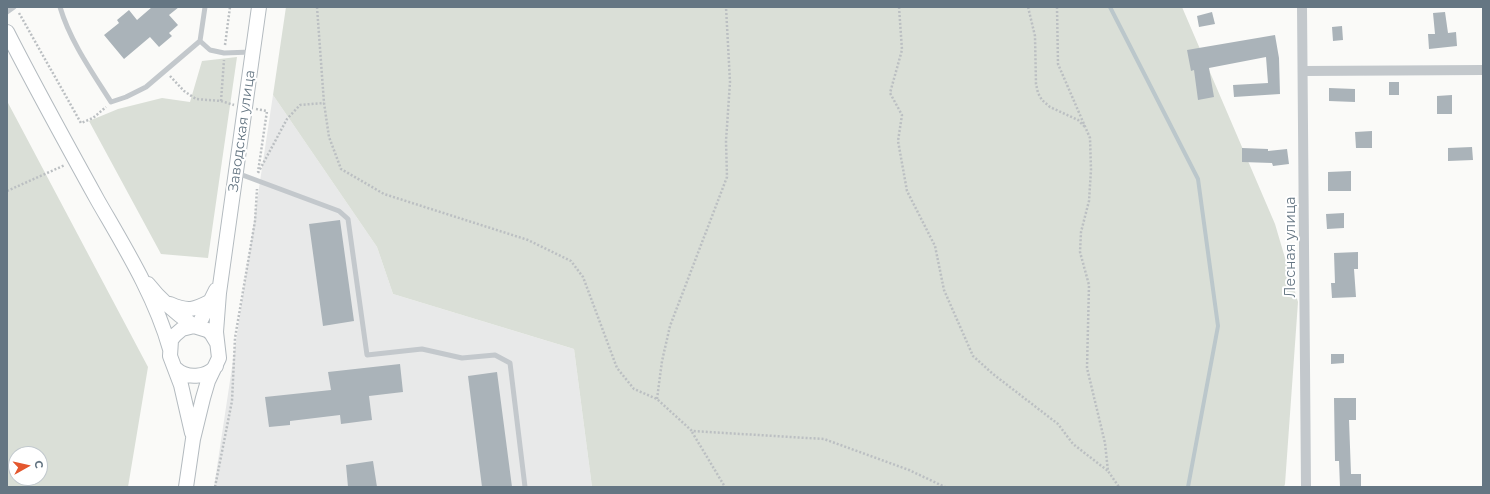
<!DOCTYPE html>
<meta charset="utf-8">
<style>
body{margin:0}
#map{position:relative;width:1490px;height:494px;overflow:hidden;background:#fafaf8;font-family:Montserrat,sans-serif}
canvas{display:block}
.frame{position:absolute;inset:0;border:8px solid #657683;pointer-events:none}
.north{position:absolute;left:8px;top:446px;width:40px;height:40px;box-sizing:border-box;background:#fff;border:1px solid #c1c8cd;border-radius:50%;rotate:82deg;font-size:11px;font-weight:700;line-height:16px;text-align:center;color:#657683}
.north::after{content:'';display:block;margin:auto;width:14px;height:18px;background:#e4572e;clip-path:polygon(50% 0,100% 100%,50% 72%,0 100%)}
</style>
<div id="map">
<canvas width="1490" height="494"></canvas>
<div class="frame"></div>
<div class="north">С</div>
</div>
<script>
const context = document.querySelector('canvas').getContext('2d');
context.lineJoin = 'round';
function paint(path, color) { context.fillStyle = color; context.fill(path, 'evenodd'); }
function strokePath(path, color, width, dash) { context.strokeStyle = color; context.lineWidth = width; context.lineCap = dash ? 'butt' : 'round'; context.setLineDash(dash || []); context.stroke(path); }
function label(font, color, halo, rows, align = 'center') {
  context.font = font + ' Montserrat,sans-serif'; context.lineWidth = 4; context.setLineDash([]); context.textBaseline = 'middle'; context.strokeStyle = halo; context.fillStyle = color; for (const [text, x, y, turn = 0] of rows) {
    context.save(); context.translate(x, y); context.rotate((+turn || 0) * Math.PI / 180); context.textAlign = isNaN(turn) ? turn : align; if (halo) context.strokeText(text, 0, 0); context.fillText(text, 0, 0); context.restore();
  }
}
const built = new Path2D(`
 M273,95l104,152 16,47 181,55 18,138h-378z`);
const green = new Path2D(`
 M286,7h896l93,217 23,78 -13,182 -1,3h-692l-18,-138 -181,-55 -16,-47 -104,-152z
 M237,57l-29,201 -47,-4 -72,-133 29,-12 44,-11 28,4 12,-41z
 M7,101l141,266 -20,120h-121zM16,454h24v24h-24z`);
const stream = new Path2D(`
 M1110,7l88,172 20,147 -30,161`);
const building = new Path2D(`
 M152,7h27l-10,8 9,10 -9,8 3,3 -13,11 -9,-10 -26,22 -20,-24 15,-12 -2,-3 12,-10 8,10z
 M1212,12l3,12 -16,3 -2,-11z
 M1445,12l3,21 8,-1 1,14 -28,3 -1,-15h7l-2,-21z
 M1342,26l1,14 -10,1 -1,-14z
 M1275,35l4,23 1,36 -46,3 -1,-12 35,-2 -2,-26 -57,11 5,29 -16,3 -4,-30 -3,1 -4,-21z
 M1389,82h10v13h-10z
 M1329,88l26,1v13l-26,-1z
 M1452,95v19h-15v-18z
 M1372,131v17h-16l-1,-16z
 M1472,147l1,13 -25,1v-13z
 M1242,148l26,1v2l19,-2 2,15 -16,2 -1,-3 -30,-1z
 M1351,171v20h-23v-19z
 M1344,213v15l-17,1 -1,-15z
 M340,220l14,101 -31,5 -14,-102z
 M1358,252v17h-4l2,28 -24,1 -1,-15h4l-1,-30z
 M1331,354h13v9l-13,1z
 M400,364l3,28 -34,4 3,24 -31,4 -1,-9 -50,6v4l-21,2 -4,-30 66,-7 -3,-18z
 M497,372l15,115h-30l-14,-111z
 M1334,398h22v22h-7l2,54h10v13h-21l-1,-26h-4z
 M373,461l4,26h-29l-2,-22z`);
const path = new Path2D(`
 M317,7l7,96 5,34 12,32 43,25 144,46 43,21 12,16 34,91 17,21 23,10 35,32 132,8 85,31 36,17
 M899,7l3,43 -12,43 12,22 -4,26 9,50 28,55 9,44 29,66 20,18 65,50 15,20 35,27
 M1028,7l7,29 1,48 2,9 4,7 8,7 28,13 8,8
 M1057,7l1,57 32,74 1,32 -2,31 -8,31 -1,20 9,33 -2,83 18,75 3,28 11,16
 M19,13l62,110 12,-5 13,-11
 M225,45l5,-38
 M170,76l14,15 12,8 25,2 13,4
 M221,101l3,-41
 M256,109l11,2 -9,61
 M258,173l29,-54 13,-14 24,-2
 M7,191l58,-26
 M657,399l5,-38 8,-35 57,-149 -1,-36 4,-59 -4,-75
 M692,432l33,55
 M215,487l17,-86 3,-63 20,-117 2,-32`);
const lane = new Path2D(`
 M60,7c10,34 32,65 51,95l15,-5 20,-10 54,-46 5,-34
 M7,12l7,-5
 M200,41l10,9 14,3 27,-1
 M237,173l102,38 9,8 19,136 55,-6 40,9 33,-3 15,8 15,124`);
const street = new Path2D(`
 M1302,7l4,480
 M1304,71l179,-1`);
const secondary = new Path2D(`
 M7,32c29,57 60,113 91,169 27,47 57,95 72,148
 M148,284c13,17 29,30 46,42
 M170,304c18,8 24,6 41,-3
 M198,326l18,-36
 M176,369c10,10 31,9 40,-3
 M192,433l-11,-48 -11,-29 1,-16 4,-5 7,-6 12,-3 13,4 4,3 6,10
 M186,487l7,-48 10,-41 5,-17 11,-23 -3,-26 3,-39 40,-286`);
const streetNames = [
 ["Заводская улица",242,131,-82],
 ["Лесная улица",1291,247,-90]
];
paint(built, '#e8e9e9');
paint(green, '#dadfd7');
strokePath(stream, '#bbc7cb', 4);
paint(building, '#aab3b9');
strokePath(secondary, '#b3babf', 16);
strokePath(path, '#bbbfc2', 2.5, [2, 2]);
strokePath(lane, '#c3c8cc', 5);
strokePath(street, '#c3c8cc', 10);
strokePath(secondary, '#fff', 14);
label('14px', '#657683', '#fff', streetNames);
</script>
